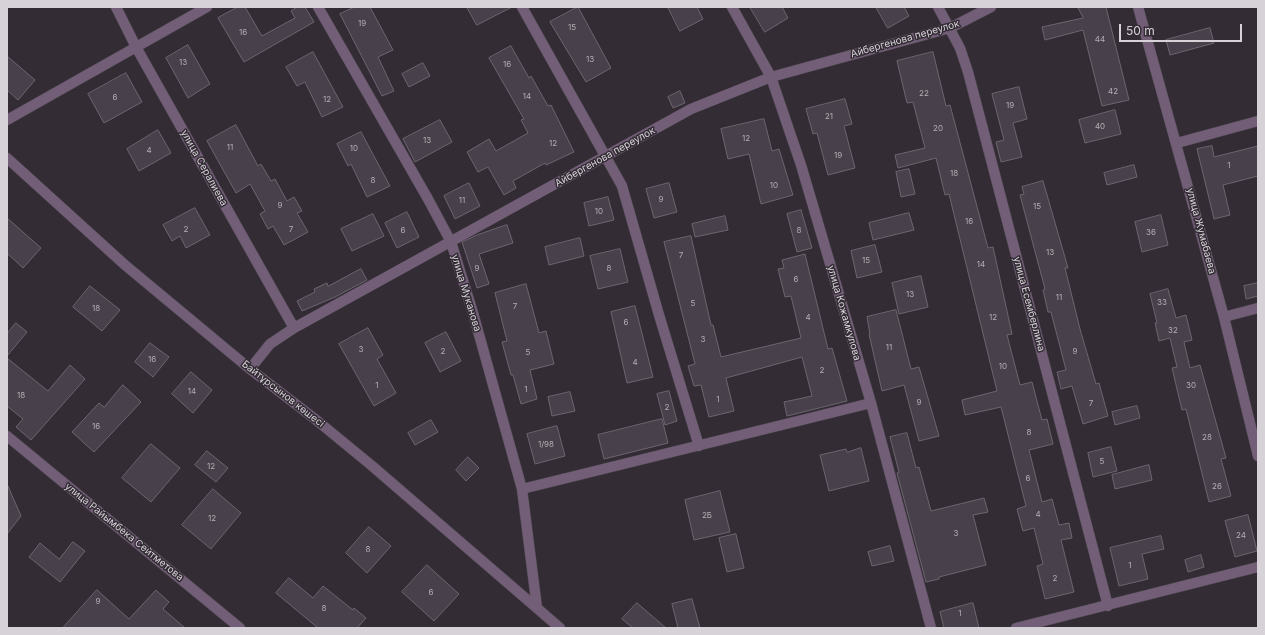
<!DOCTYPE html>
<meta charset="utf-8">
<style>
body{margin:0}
#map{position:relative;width:1265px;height:635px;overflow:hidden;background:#332c35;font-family:Inter,sans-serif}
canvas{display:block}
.frame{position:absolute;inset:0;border:8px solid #d7d2d8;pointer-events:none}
.scale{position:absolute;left:1119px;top:24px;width:123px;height:18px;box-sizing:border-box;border:2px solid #d7d2d8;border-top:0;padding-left:5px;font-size:12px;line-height:14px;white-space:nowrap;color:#d7d2d8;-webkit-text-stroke:3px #332c35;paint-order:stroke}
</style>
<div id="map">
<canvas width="1265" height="635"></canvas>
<div class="frame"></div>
<div class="scale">50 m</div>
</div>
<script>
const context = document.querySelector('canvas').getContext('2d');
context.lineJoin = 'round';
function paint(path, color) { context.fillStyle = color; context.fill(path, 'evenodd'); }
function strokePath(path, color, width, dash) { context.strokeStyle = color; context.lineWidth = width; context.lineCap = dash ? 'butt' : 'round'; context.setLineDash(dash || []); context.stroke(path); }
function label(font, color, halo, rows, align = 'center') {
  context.font = font + ' Inter,sans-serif'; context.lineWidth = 3; context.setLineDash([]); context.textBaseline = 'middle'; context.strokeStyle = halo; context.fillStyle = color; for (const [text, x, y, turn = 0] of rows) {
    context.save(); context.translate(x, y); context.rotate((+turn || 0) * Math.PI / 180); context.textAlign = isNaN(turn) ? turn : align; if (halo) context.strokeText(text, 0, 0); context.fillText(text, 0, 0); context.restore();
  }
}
const building = new Path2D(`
 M238,7h7l17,29 33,-18 -4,-7 6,-4h8l9,15 -70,40 -26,-44z
 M355,7h15l23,43 -15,7 16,34 -12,5 -42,-82z
 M467,7h45l-35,18z
 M578,7l33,61 -25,14 -36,-60z
 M668,7h29l6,12 -23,12z
 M750,7h32l6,11 -23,14z
 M876,7h28l5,9 -21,12z
 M1078,7h28l23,93 -27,6 -19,-76 -38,10 -3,-13 41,-9z
 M1210,28l4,15 -44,12 -4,-15z
 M188,45l22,39 -22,14 -22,-40z
 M511,46l18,32 2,-2 17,30 3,-1 23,47 -28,13 -1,-2 -32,18 3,7 -12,7 -16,-28 -10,5 -11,-20 22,-13 7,12 32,-18 -7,-13 3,-1 -35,-61z
 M313,52l30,55 -21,10 -17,-35 -8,4 -11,-19z
 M933,52l13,54 4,-1 38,143 5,-1 19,87 -5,1 13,50 12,-3 10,38 5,-1 6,25 -24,6 13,52 10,-3 7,26 10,-2 3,15 -11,2 13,52 -29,7 -8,-33 6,-2 -9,-36 -11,3 -6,-22 9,-3 -25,-99 -36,8 -3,-15 35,-9 -48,-197 -4,1 -9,-37 -38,10 -3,-13 30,-7 -12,-46 -6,1 -10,-42z
 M7,56l28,24 -17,20 -11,-10z
 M423,63l7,13 -21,11 -7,-13z
 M126,73l16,29 -38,21 -16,-29z
 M1019,87l8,32 -14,4 9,34 -21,5 -5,-20 8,-2 -12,-46z
 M680,91l5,12 -12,5 -5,-11z
 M845,99l7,25 -8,2 11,42 -27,7 -11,-42 -4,1 -7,-25z
 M1115,110l6,24 -36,9 -6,-23z
 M764,119l8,32 7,-2 14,46 -32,9 -12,-50 -21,5 -7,-30z
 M440,120l12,22 -37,20 -12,-23z
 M236,125l22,41 3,-2 10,17 4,-2 12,22 7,-4 8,14 -5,2 11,19 -24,13 -11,-19 -5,3 -8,-15 5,-3 -15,-27 -14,9 -29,-52z
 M158,130l13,23 -32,18 -12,-22z
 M361,132l29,54 -23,11 -16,-33 -3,2 -11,-22z
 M1212,146l2,11 44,-11v30l-35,9 7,30 -16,4 -17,-70z
 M1134,165l3,12 -30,8 -3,-12z
 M909,169l6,25 -14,3 -5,-25z
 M1043,181l25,87h-3l15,61 16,55 3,-1 9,33 -25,8 -11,-38 -11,3 -4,-17 9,-2 -15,-58h-3l-5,-22 2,-1 -25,-94 4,-1 -2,-7z
 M469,183l11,23 -25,13 -11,-23z
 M669,183l8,29 -23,6 -8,-29z
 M608,197l6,23 -25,6 -5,-23z
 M195,208l15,27 -24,13 -6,-12 -8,5 -9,-16z
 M801,210l11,38 -15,4 -10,-38z
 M407,212l12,25 -22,11 -12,-25z
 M909,213l5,17 -41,10 -4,-17z
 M373,214l11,22 -32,15 -11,-22z
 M1161,215l7,30 -26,7 -7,-30z
 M725,216l3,14 -33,7 -3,-13z
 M7,218l34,30 -18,20 -16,-15z
 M507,225l6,18 -34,11 10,30 -12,4 -15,-46 15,-7z
 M691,236l20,89h2l8,32 80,-19 -10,-42 -6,1 -7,-28 6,-1 -2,-8 23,-6 23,95 4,-1 15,53 -60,15 -3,-14 28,-6 -10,-39 -76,21 8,33 -25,6 -8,-32 -7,1 -6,-20 7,-2 -31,-122z
 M580,238l4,18 -35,9 -4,-18z
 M875,245l7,27 -25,6 -6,-27z
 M620,249l8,33 -30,7 -8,-33z
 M361,269l6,11 -32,17 -33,14 -5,-10 18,-9 -1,-3 13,-6 1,3z
 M921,276l7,31 -29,7 -7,-31z
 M1258,283v13l-12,3 -2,-13z
 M526,284l13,49 7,-2 8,33 -24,6 7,29 -16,5 -8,-29h-2l-9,-33 5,-1 -12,-48z
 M90,286l30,24 -18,21 -29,-24z
 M1168,289l8,29 10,-3 6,25 -8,2 6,26 10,-3 26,93 -5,1 10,37 -22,6 -23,-93 -4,1 -10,-42 5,-1 -7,-29 -11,3 -4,-18h2l-7,-29z
 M635,306l18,71 -26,6 -16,-71z
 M896,310l15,59 8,-2 20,69 -20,5 -15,-56 -22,6 -13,-57h1l-3,-17z
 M16,323l11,9 -20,24v-22z
 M368,328l15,27 -6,4 19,34 -22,13 -35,-62z
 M446,332l15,29 -21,11 -15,-29z
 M150,343l19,14 -16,20 -18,-15z
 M7,358l41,33 22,-26 15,14 -54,61 -15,-13 7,-8 -16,-13z
 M191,372l21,18 -19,23 -21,-19z
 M123,385l18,17 -47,50 -22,-20 27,-29 5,4z
 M669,391l8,30 -12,4 -8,-31z
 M570,392l5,19 -23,5 -4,-19z
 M1137,406l3,12 -25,7 -3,-13z
 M662,419l6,24 -64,16 -6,-24z
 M431,420l7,12 -23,13 -7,-12z
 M557,426l8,30 -30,8 -8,-30z
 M907,433l9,35 3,-1 12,44 53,-13 4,14 -15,3 13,50 -47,12v2l-13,3 -29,-109 2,-1 -9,-35z
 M151,444l29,24 -29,34 -29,-24z
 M1111,447l6,24 -24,6 -5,-24z
 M861,448l8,33 -40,10 -9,-36 26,-6 1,3z
 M207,451l21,17 -12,14 -21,-17z
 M468,457l11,11 -13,13 -10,-11z
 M1149,465l3,15 -37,9 -3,-14z
 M7,484l14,32 -14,18z
 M213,489l28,24 -30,36 -29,-24z
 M720,491l10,41 -36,8 -9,-40z
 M1248,515l9,36 -22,6 -10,-36z
 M369,527l22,19 -24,27 -21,-20z
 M736,534l8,34 -17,4 -8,-34z
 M1161,536l3,13 -22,5 6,25 -29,7 -9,-38z
 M73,542l12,9 -25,31 -31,-25 11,-14 19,16z
 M890,546l4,15 -22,5 -4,-14z
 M1201,555l3,12 -16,5 -3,-12z
 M427,565l32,29 -25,27 -32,-29z
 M289,578l24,20 10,-12 30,24 1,-2 12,10 -9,10h-39l-42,-35z
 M97,590l32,29 27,-29 13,12 -6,7 22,19h-122z
 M692,599l8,29h-22l-6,-24z
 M637,603l29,25h-33l-11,-9z
 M973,603l6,25h-35l-4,-16z`);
const street = new Path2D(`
 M116,7l20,40 158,281
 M318,7l110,192 23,43 22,71 49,176 15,119
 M522,7l100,179 37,129 40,131
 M732,7l39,70 30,88 70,238 60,225
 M938,7l22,41 8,24 140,534
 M1138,7l86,310 34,139
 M7,120l200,-113
 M1177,143l81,-22
 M7,158l118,107 125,104 65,50 56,46 189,163
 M1224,317l34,-9
 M250,369l20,-25 24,-16 397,-219 80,-32 179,-49 41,-21
 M7,436l233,192
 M522,489l349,-86
 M1016,628l242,-61`);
const numberNames = [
 ["19",362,24],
 ["15",572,28],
 ["16",243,33],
 ["44",1100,40],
 ["13",590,60],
 ["13",183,63],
 ["16",507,65],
 ["42",1113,92],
 ["22",924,94],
 ["14",527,97],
 ["6",115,98],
 ["12",327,100],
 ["19",1010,106],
 ["21",829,117],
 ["40",1100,127],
 ["20",938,129],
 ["12",746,139],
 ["13",427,141],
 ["12",553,144],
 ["11",230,148],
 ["10",354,149],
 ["4",149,151],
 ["19",838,156],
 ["1",1229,166],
 ["18",954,174],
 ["8",373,181],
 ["10",774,186],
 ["9",661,200],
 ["11",462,201],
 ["9",280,206],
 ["15",1037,207],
 ["10",599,212],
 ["16",969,222],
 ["2",186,230],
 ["7",291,230],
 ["6",403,231],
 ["8",799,231],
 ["36",1151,233],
 ["13",1050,253],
 ["7",681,256],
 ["15",866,261],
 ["14",981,265],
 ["9",477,269],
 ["8",609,269],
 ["6",796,280],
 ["13",910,295],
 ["11",1059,298],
 ["33",1162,303],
 ["5",693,304],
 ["7",515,307],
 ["18",96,309],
 ["4",808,318],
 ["12",993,318],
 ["6",626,323],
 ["32",1173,331],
 ["3",703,340],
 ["11",889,348],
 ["3",361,350],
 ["2",443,352],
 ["9",1075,352],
 ["5",528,353],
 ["16",152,360],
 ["4",635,363],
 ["10",1003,367],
 ["2",822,371],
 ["1",377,386],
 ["30",1191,386],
 ["1",526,390],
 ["14",192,392],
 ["18",21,396],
 ["1",718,400],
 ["9",919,403],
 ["7",1091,404],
 ["2",667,408],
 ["16",96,427],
 ["8",1029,433],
 ["28",1207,438],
 ["1/98",546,445],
 ["5",1102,462],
 ["12",211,467],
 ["6",1028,479],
 ["26",1217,487],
 ["4",1038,515],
 ["2Б",707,516],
 ["12",212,519],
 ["3",956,534],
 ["24",1241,536],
 ["8",368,550],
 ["1",1130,566],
 ["2",1055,579],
 ["6",431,593],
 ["9",98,602],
 ["8",324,609],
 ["1",960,614]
];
const streetNames = [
 ["Айбергенова переулок",905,39,-16],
 ["Айбергенова переулок",605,157,-29],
 ["улица Сералиева",204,168,61],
 ["улица Жумабаева",1201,231,75],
 ["улица Муканова",466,293,73],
 ["улица Есемберлина",1029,304,75],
 ["улица Кожамкулова",844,313,74],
 ["Байтұрсынов көшесі",283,394,38],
 ["улица Райымбека Сейтметова",124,532,39]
];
paint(building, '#48404a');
strokePath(building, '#6d656f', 1);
strokePath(street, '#514a52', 11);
strokePath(street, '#735e78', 10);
label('8px', '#b3aeb4', null, numberNames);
label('10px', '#d7d2d8', '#332c35', streetNames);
</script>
